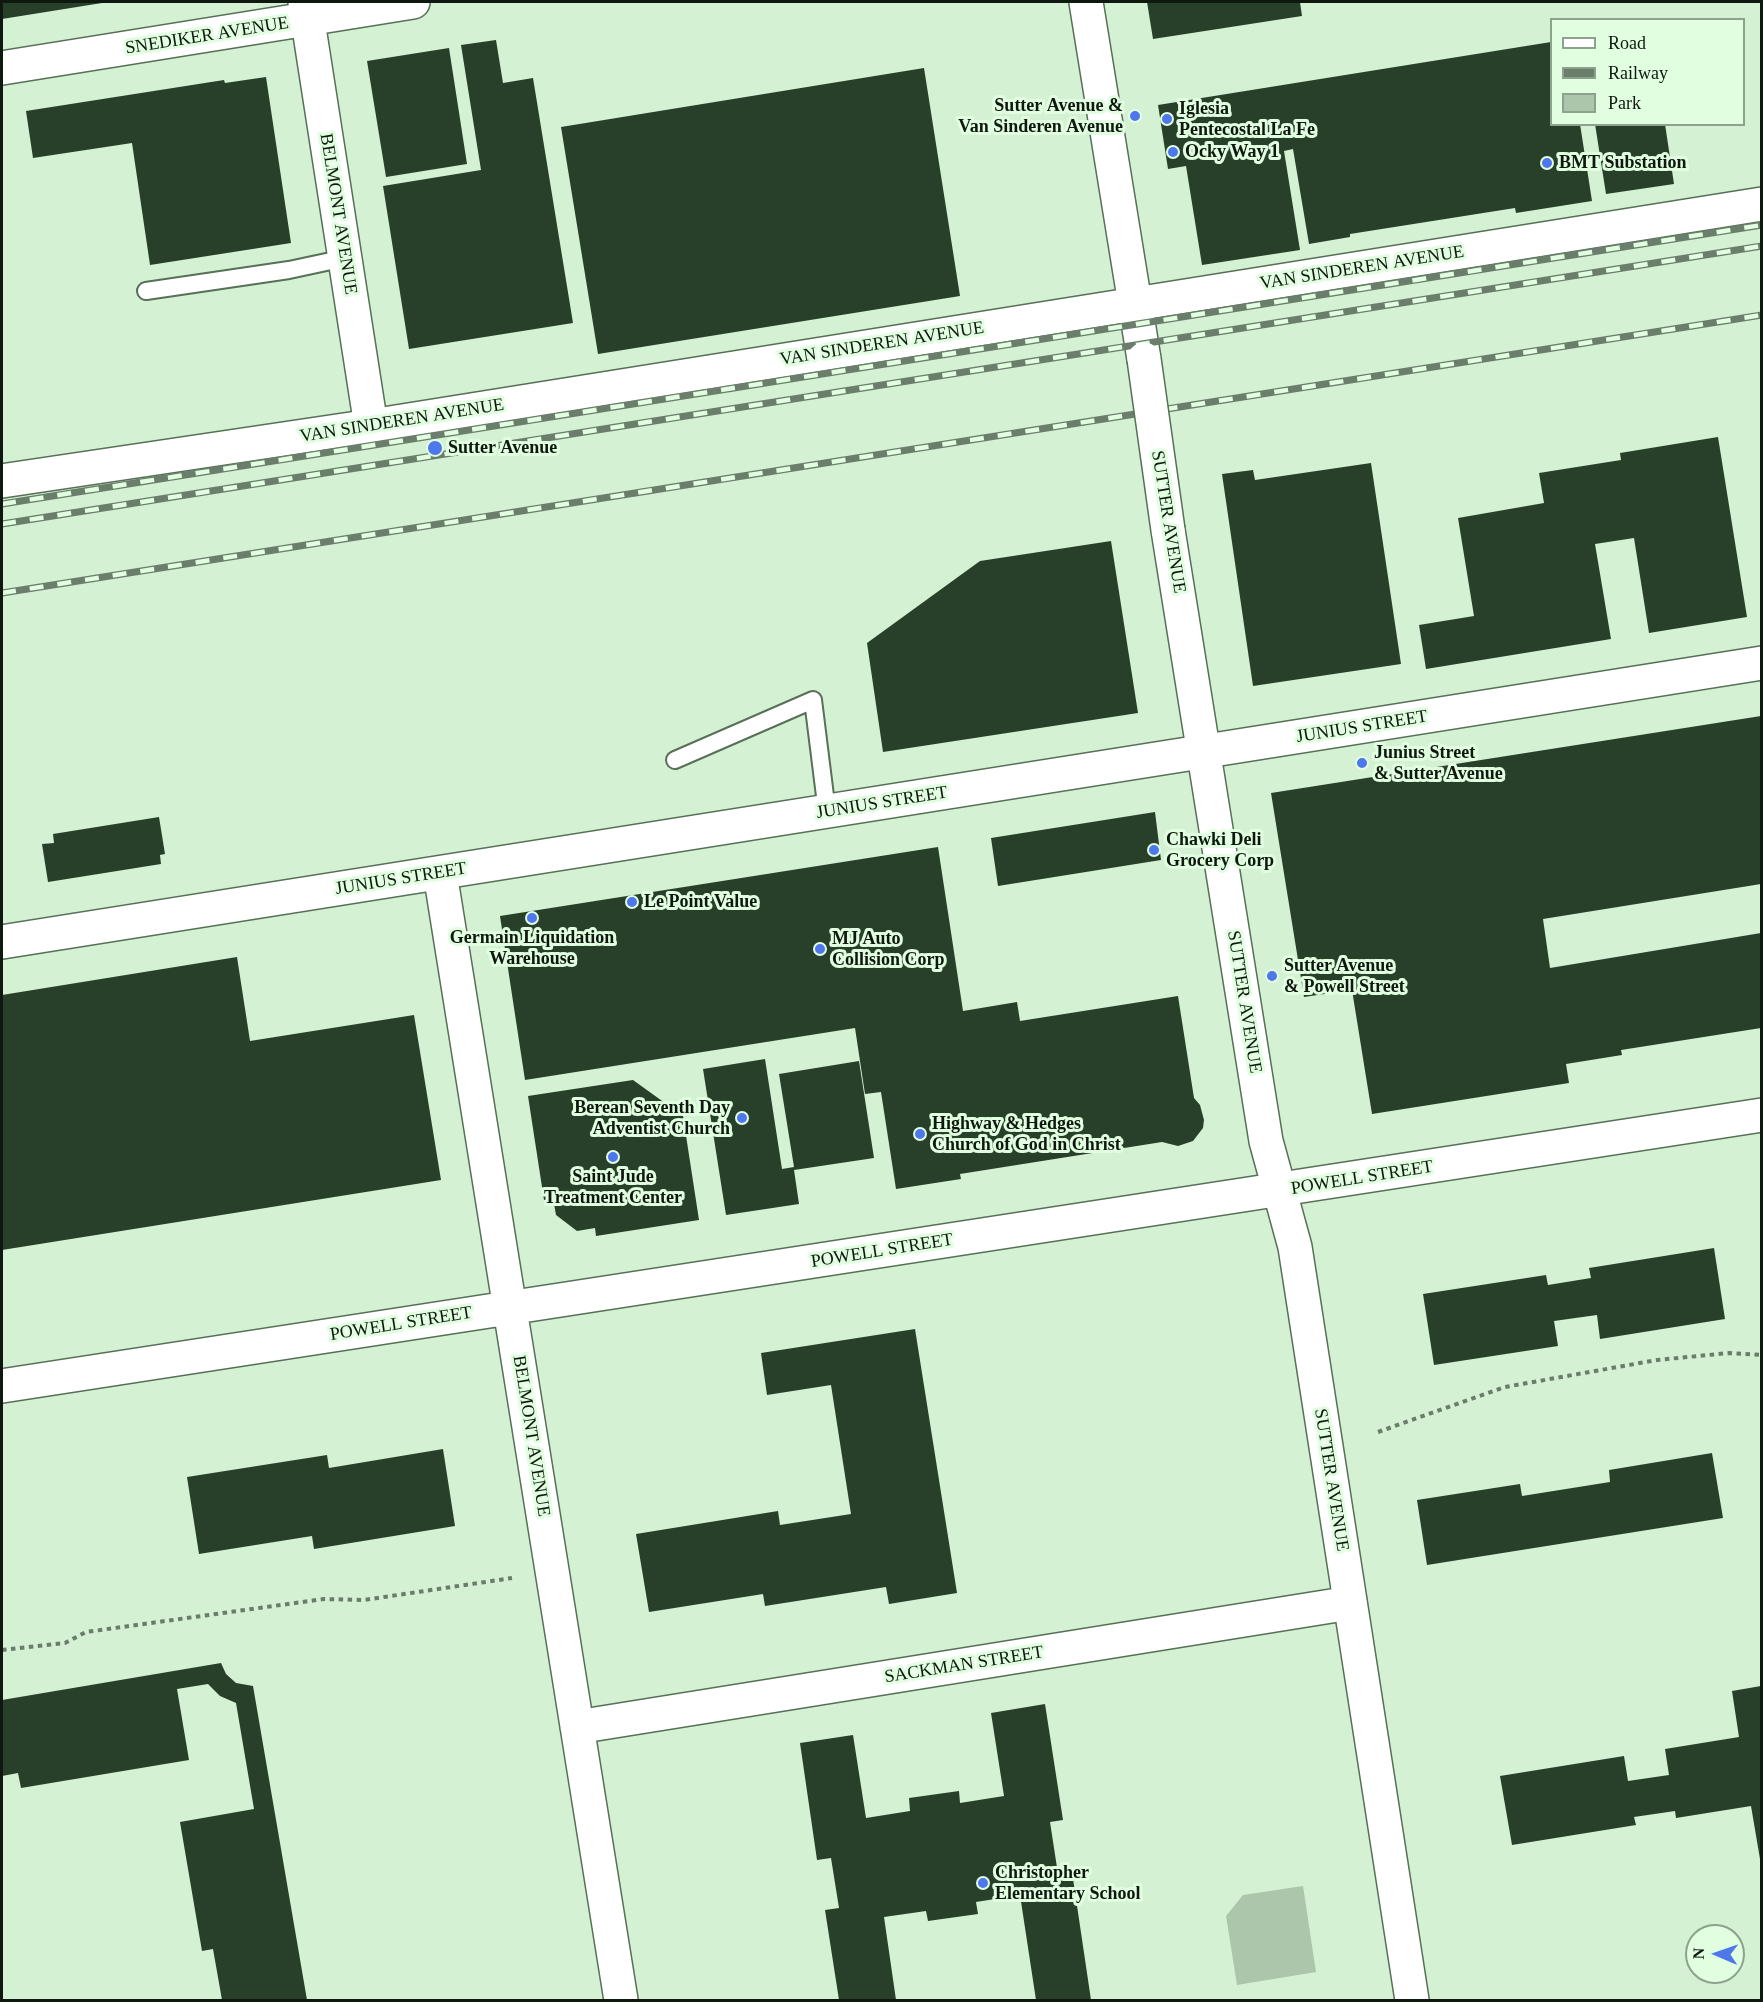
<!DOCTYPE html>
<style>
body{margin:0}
#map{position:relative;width:1763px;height:2002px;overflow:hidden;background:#d4f1d4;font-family:"Times New Roman",serif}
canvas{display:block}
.frame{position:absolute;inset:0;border:3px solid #0e180e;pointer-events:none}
.legend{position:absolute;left:1550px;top:18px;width:195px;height:108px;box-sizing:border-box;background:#e1fee1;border:2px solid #8da28d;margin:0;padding:8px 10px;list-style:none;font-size:18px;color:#0e180e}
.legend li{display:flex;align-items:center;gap:12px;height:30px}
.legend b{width:30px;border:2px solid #8da28d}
.north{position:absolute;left:1685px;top:1924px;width:60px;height:60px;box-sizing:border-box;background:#e1fee1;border:2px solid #8da28d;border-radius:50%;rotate:272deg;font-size:16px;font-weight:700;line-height:24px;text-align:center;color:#0e180e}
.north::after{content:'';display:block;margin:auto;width:21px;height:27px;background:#4d77ea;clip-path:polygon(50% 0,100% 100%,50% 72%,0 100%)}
</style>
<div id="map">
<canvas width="1763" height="2002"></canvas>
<div class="frame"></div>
<ul class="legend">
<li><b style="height:8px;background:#fff"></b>Road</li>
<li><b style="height:8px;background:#6b7e6b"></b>Railway</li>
<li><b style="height:16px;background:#acc6ac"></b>Park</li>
</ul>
<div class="north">N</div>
</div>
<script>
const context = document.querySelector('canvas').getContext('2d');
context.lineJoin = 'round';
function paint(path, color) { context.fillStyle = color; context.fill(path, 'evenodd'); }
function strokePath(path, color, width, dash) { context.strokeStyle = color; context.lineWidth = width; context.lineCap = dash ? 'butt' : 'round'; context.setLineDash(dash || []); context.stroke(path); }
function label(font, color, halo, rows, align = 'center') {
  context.font = font + ' "Times New Roman",serif'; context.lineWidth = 6; context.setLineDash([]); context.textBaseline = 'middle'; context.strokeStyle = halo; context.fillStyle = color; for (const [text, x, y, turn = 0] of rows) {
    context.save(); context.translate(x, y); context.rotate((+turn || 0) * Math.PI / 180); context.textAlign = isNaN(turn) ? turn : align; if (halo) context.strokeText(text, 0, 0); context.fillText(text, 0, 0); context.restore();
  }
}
const green = new Path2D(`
 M1303,1886l13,86 -79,13 -11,-69 17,-21z`);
const building = new Path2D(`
 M2,2h100v1l-100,16z
 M1147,2h153l2,14 -149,23z
 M496,40l7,43 30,-5 40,245 -164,26 -26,-163 98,-16 -20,-125z
 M1551,42v82h29l12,77 -76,12 -1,-5 -165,26v3l-41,7 -16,-95 -9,2 16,99 -98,15 -16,-99 -18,3 -10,-64z
 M449,48l18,116 -81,13 -19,-116z
 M924,68l36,228 -362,58 -37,-227z
 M266,77l25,166 -141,22 -18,-122 -99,15 -7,-47 198,-31 1,3z
 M1595,124h70l9,60 -68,10z
 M1718,437l29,180 -98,16 -15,-95 -39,6 16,95 -185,30 -7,-44 55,-9 -16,-98 86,-15 -5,-30 82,-13 -1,-7z
 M1371,463l30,201 -148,22 -31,-212 31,-4 2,10z
 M1111,541l27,172 -255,39 -16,-109 113,-82z
 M1761,716v168l-218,35 7,49 211,-35v95l-140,22 1,5 -56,9 3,19 -197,31 -20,-124 -48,7 -33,-204z
 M1155,812l6,48 -163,26 -7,-48z
 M159,817l6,37 -5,1 1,9 -113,18 -6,-38 12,-1 -1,-9z
 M938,847l25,164 54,-9 3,19 158,-25 16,102 6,7 4,15 -1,8 -10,13 -15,5 -16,-4 -202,32 1,5 -65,10 -15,-97 -16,2 -10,-66 -330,52 -25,-164z
 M237,957l13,84 164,-26 27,165 -439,70v-255z
 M765,1059l17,110 12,-2 -15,-93 80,-13 15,97 -80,12 5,34 -73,11 -23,-146z
 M633,1080l50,36 16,104 -103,16 -1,-8 -18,3 -21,-16 -3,-17 -9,2 -16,-104z
 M1714,1248l11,71 -125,20 -3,-24 -43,6 4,25 -124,19 -11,-71 123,-19 2,10 43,-7 -2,-10z
 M915,1329l42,264 -68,11 -3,-17 -121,19 -2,-12 -114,18 -13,-78 142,-23 2,14 71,-11 -20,-129 -64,10 -6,-42z
 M443,1449l12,77 -141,23 -2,-13 -113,18 -12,-77 140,-22 2,13z
 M1712,1453l11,65 -296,47 -10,-65 103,-16 2,12 88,-14 -1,-12z
 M221,1663l5,11 10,9 17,3 54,314h-85l-9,-51 -11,2 -22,-129 74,-13 -18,-106 -16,-7 -12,-12 -31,5 12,71 -168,28 -3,-15 -16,3v-76z
 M1761,1686v179l-10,-59 -75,12 -1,-7 -41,6 2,8 -124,20 -12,-69 124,-20 4,25 41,-6 -4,-26 74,-12 -7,-46z
 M1045,1704l18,116 -13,2 8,52 14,-2 19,128h-55l-16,-105 -44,7 2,12 -50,7 -2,-10 -42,6 12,83h-57l-14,-90 14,-2 -8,-50 -14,2 -17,-117 53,-8 13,83 44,-7 -1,-13 50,-7 1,12 44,-7 -13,-83z`);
const path = new Path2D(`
 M1378,1432l127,-45 152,-27 72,-7 33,2
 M2,1650l63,-7 21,-11 238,-33 40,1 148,-22`);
const service = new Path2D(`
 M146,291l143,-21 56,-12
 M675,760l138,-60 14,112`);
const minor = new Path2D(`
 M305,2l66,424
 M2,68l411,-66
 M2,481l369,-55 1391,-222
 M440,873l181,1127
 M2,942l1760,-279
 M2,1386l1760,-271
 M577,1727l773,-124`);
const tertiary = new Path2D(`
 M1086,2l58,357
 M1168,530l98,611 29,106 117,753`);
const rail = new Path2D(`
 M2,504l1760,-279
 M2,524l1760,-278
 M2,593l1760,-278`);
const tertiaryBridge = new Path2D(`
 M1144,359l24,171`);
const markers = [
 [1135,116,6,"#4d77ea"],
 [1167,119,6,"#4d77ea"],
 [1173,152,6,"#4d77ea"],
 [1547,163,6,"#4d77ea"],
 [435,448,8,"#4d77ea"],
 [1362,763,6,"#4d77ea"],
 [1154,850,6,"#4d77ea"],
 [632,902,6,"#4d77ea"],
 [532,918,6,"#4d77ea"],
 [820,949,6,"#4d77ea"],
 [1272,976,6,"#4d77ea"],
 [742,1118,6,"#4d77ea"],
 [920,1134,6,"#4d77ea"],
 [613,1157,6,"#4d77ea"],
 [983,1883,6,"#4d77ea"]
];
const streetNames = [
 ["SNEDIKER AVENUE",207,36,-9],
 ["BELMONT AVENUE",338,214,81],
 ["VAN SINDEREN AVENUE",1362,268,-9],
 ["VAN SINDEREN AVENUE",882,344,-9],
 ["VAN SINDEREN AVENUE",402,421,-9],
 ["SUTTER AVENUE",1168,522,81],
 ["JUNIUS STREET",1362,727,-9],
 ["JUNIUS STREET",882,803,-9],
 ["JUNIUS STREET",401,879,-9],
 ["SUTTER AVENUE",1244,1002,81],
 ["POWELL STREET",1362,1178,-9],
 ["POWELL STREET",882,1251,-9],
 ["POWELL STREET",401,1324,-9],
 ["BELMONT AVENUE",531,1436,81],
 ["SUTTER AVENUE",1331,1480,81],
 ["SACKMAN STREET",964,1665,-9]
];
const poiNames = [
 ["Sutter Avenue &",1123,106,"right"],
 ["Van Sinderen Avenue",1123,127,"right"],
 ["Iglesia",1179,109],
 ["Pentecostal La Fe",1179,130],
 ["Ocky Way 1",1185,152],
 ["BMT Substation",1559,163],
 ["Sutter Avenue",448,448],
 ["Junius Street",1374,753],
 ["& Sutter Avenue",1374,774],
 ["Chawki Deli",1166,840],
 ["Grocery Corp",1166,861],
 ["Le Point Value",644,902],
 ["Germain Liquidation",532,938,"center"],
 ["Warehouse",532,959,"center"],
 ["MJ Auto",832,939],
 ["Collision Corp",832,960],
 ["Sutter Avenue",1284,966],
 ["& Powell Street",1284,987],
 ["Berean Seventh Day",730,1108,"right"],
 ["Adventist Church",730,1129,"right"],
 ["Highway & Hedges",932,1124],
 ["Church of God in Christ",932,1145],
 ["Saint Jude",613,1177,"center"],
 ["Treatment Center",613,1198,"center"],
 ["Christopher",995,1873],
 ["Elementary School",995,1894]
];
paint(green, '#acc6ac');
paint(building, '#284029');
strokePath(service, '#577057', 20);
strokePath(minor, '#577057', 36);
strokePath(tertiary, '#577057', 36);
strokePath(path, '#6a7d6a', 4, [4.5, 4.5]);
strokePath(service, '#fff', 16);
strokePath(minor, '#fff', 33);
strokePath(tertiary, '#fff', 33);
strokePath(rail, '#6b7e6b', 7);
strokePath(rail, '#e1fee1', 4.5, [14]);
strokePath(tertiaryBridge, '#577057', 36, []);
strokePath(tertiaryBridge, '#fff', 33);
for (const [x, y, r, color] of markers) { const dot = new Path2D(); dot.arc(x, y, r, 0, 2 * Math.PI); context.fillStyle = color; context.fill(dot); strokePath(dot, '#e1fee1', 2); }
label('18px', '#0e180e', '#e1fee1', streetNames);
label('bold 18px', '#0e180e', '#e1fee1', poiNames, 'left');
</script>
